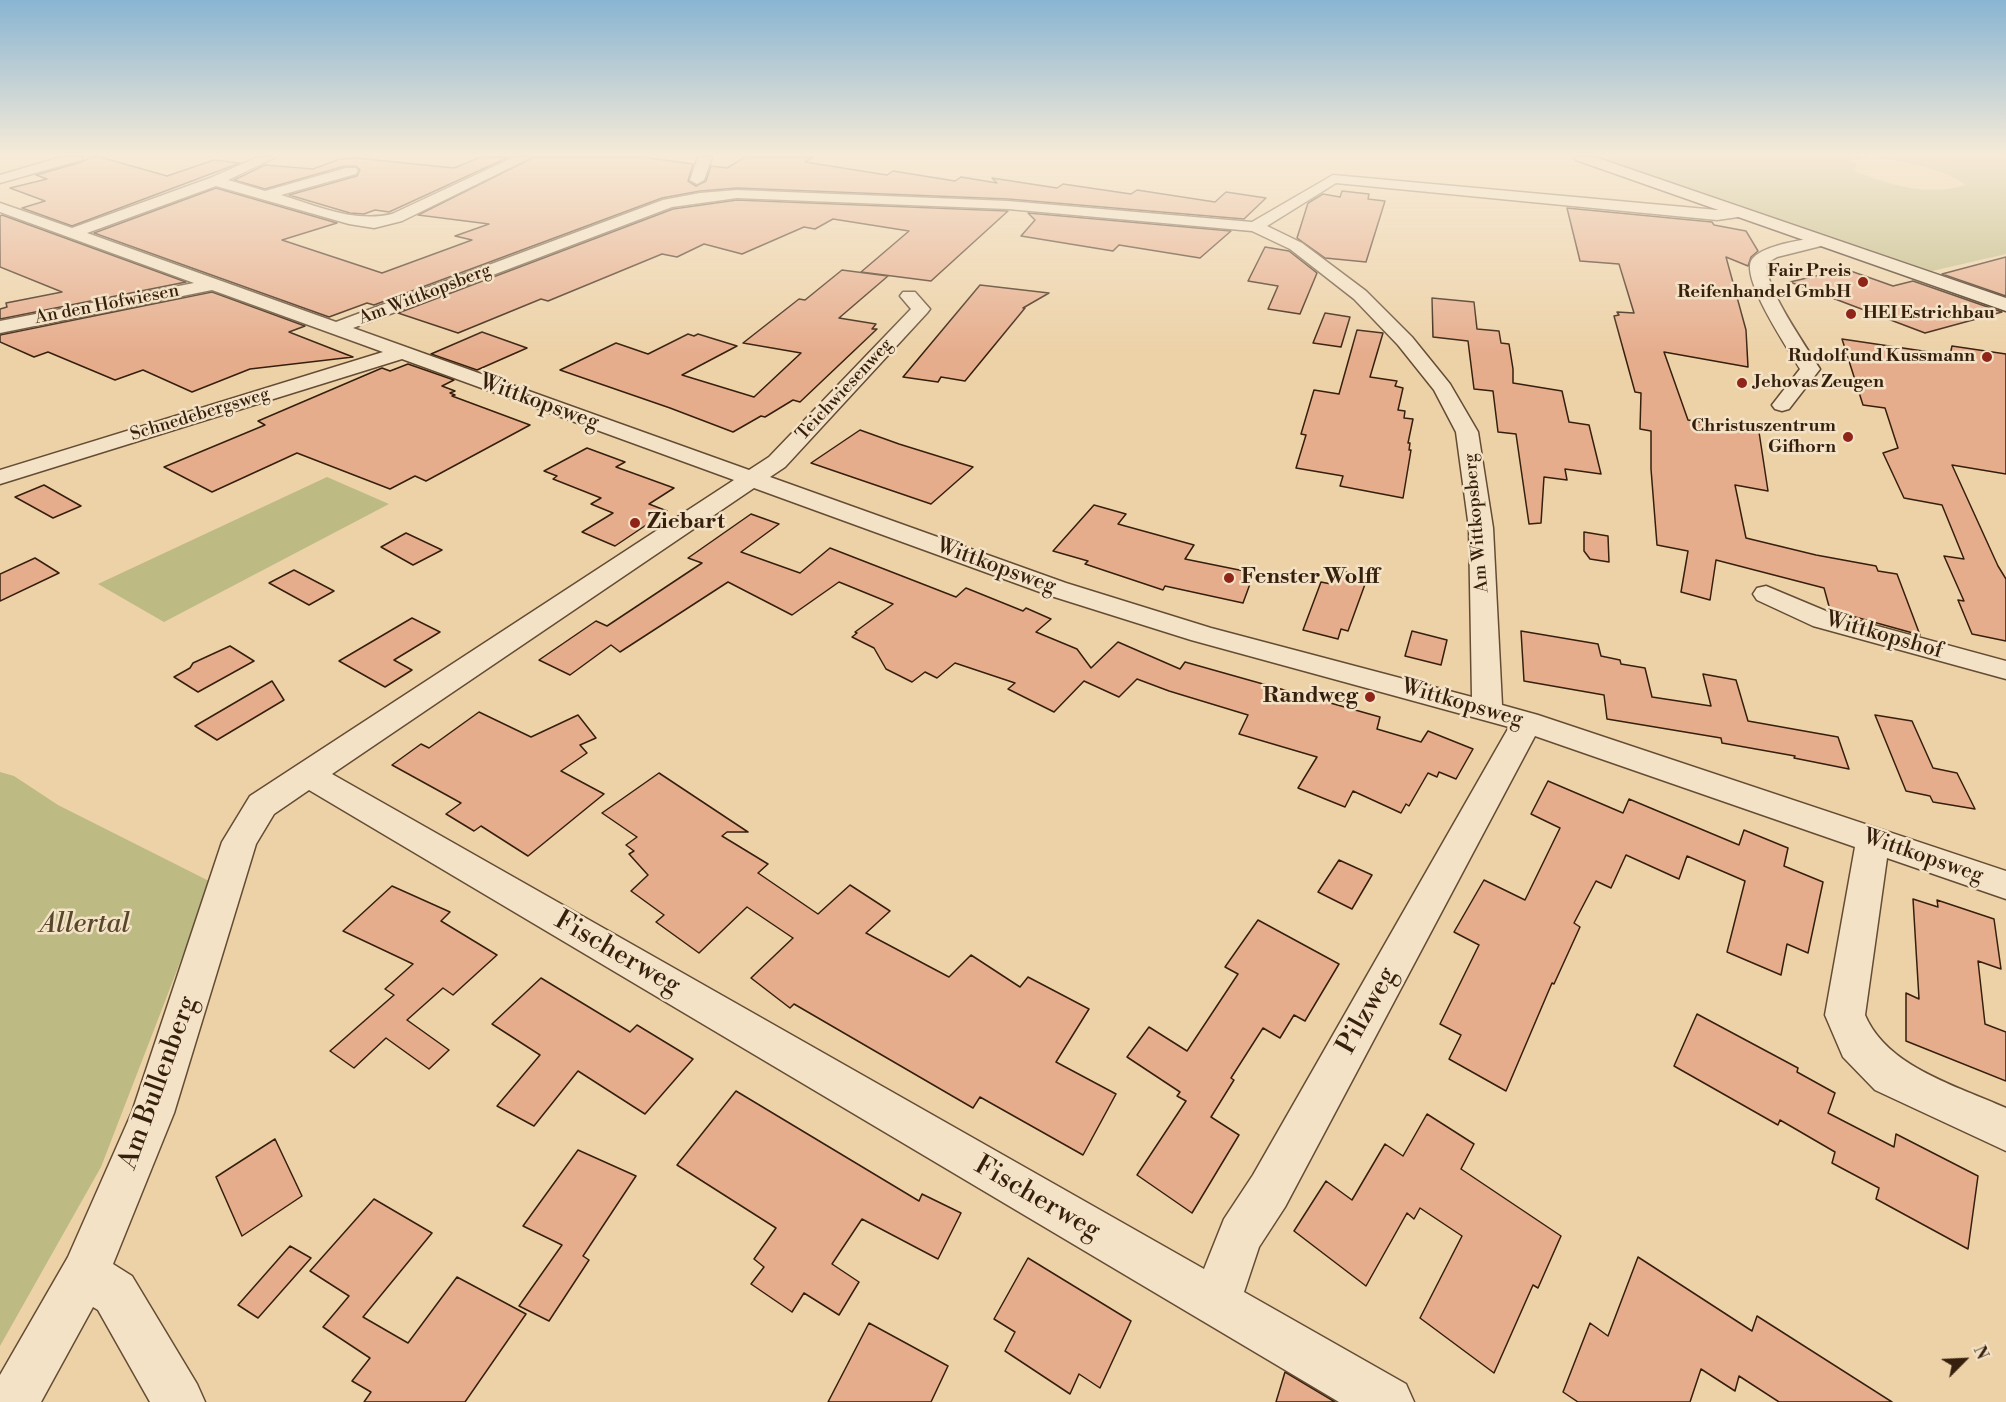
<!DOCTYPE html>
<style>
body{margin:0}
#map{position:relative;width:2006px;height:1402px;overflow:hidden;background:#edd2a8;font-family:"Libre Bodoni",serif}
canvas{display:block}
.north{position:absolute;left:1934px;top:1330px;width:60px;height:60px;-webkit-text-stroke:4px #f3e2c6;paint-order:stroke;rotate:66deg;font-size:16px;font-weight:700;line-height:24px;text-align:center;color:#361f0d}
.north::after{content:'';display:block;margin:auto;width:21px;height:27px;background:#361f0d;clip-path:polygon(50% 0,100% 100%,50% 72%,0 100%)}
</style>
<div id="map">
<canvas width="2006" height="1402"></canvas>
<div class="north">N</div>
</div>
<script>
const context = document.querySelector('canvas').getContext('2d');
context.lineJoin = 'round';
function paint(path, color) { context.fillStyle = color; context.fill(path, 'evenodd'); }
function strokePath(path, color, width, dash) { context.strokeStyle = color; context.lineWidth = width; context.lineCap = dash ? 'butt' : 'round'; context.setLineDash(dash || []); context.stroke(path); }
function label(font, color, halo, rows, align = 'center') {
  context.font = font + ' "Libre Bodoni",serif'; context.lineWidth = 5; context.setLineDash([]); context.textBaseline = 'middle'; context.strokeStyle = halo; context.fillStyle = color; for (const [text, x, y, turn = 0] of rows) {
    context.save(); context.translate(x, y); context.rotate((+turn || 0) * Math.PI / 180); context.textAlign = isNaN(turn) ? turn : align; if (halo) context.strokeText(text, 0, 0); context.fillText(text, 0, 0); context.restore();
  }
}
const green = new Path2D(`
 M1618,157h254l-23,3 8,4 -3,7c37,14 72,26 112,14 -27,-18 -61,-23 -93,-28h133v97l-74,17 -326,-112z
 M327,477l62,27 -225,118 -66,-38z
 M0,772l14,4 44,29 153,77 -110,285 -101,179z`);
const building = new Path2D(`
 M91,157h9l67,19 47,-16 26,3 -168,63 -50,-18 23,-7 -35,-13 37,-9 -11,-4 46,-13z
 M481,157h28l-120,55 -14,-2 -11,4 -14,-1 -61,-18 68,-19 3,-6 -4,-4h-11l-80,23 -31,-9 31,-15 48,4 27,-10 16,-1 98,10z
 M534,157h108l51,7 -5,17 8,5 10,-5 5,-15 16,2 18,-11h68l-8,5 82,13 6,-4 62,10 6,-4 36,6 -5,-5 65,10 6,-4 68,10 6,-4 78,12 11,-10 40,6 -22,21 -236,-20 -271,-11 -37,3 -38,7 -288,107 -7,-2 -38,14 -235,-84 122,-45 121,35 -55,17 100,33 90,-33 -17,-4 34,-12 -71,-9z
 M1342,191l27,3 -1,5 17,2 -19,61 -41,-4 -28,-20 11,-35 15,-9 17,3z
 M737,200l271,11 -77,70 -70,-9 48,-41 -76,-12 -18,10 -11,-2 -62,27 -38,-10 -27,13 -15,-3 -114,47 -7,-2 -83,34 -60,-20 275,-104z
 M1567,208l145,14 2,3 32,6 12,20 -7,6 -3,9 -22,-9 20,73 2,37 -84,-15 24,68 71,12 9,59 -33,-6 11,53 70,17 60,11 2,5 19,3 23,61 -90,-25 -6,-22 -108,-28 -6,40 -29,-8 7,-41 -31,-6 -6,-76v-38l-11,-2 1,-36 -6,-1 -21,-76 5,-1 -2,-3 17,1 -15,-49 -39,-3z
 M1028,213l203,18 -31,27 -81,-13 -6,6 -92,-15 14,-16z
 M2,215l184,67 -186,37v-10l7,-2 -1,-4 56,-11 -62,-25v-51z
 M1265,247l24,4 28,22 -17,41 -32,-5 10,-23 -30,-5z
 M2006,257v39l-64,-22z
 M1845,269l48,17 20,-5 89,31 -77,21 -135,-51z
 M842,270l46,6 -49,42 37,6 -4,5h5l-77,73 -7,-2 -28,17 -4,-1 -28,16 -63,-24 -110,-38 56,-27 32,11 40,-20 6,2 4,-2 39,12 -55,29 72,22 47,-44 -58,-10 56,-44 6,1z
 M980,285l69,8 -26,15h2l-60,73 -24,-4 -3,5 -35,-5z
 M212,292l93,34 -16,6 64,25 -103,12 -58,23 -49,-22 -28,10 -67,-28 -14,5 -34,-15v-7z
 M1432,298l42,4 3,27 22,2 2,12 8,1 4,25v14l49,8 7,31 20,3 12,49 -36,-5 2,11 -23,-3 -3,46 -12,1 -13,-90 -18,-2 -5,-41 -19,-2 -6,-48 -35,-4z
 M1325,313l25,4 -9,30 -28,-4z
 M1357,330l26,3 -13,44 27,4 -2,5 8,2 -5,22 7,1 -1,7 9,1 -5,24h2l-1,7h2l-8,48 -63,-12 3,-10 -47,-8 10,-33 -5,-1 13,-44 25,4z
 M482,332l45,16 -50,22 -46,-16z
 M1842,339l108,16 2,-9 54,8v120l-54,-9 46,101 8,13v62l-34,-7 -14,-34 6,1 -20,-45 20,3 -22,-54 -38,-7 -21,-45 15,-5 -13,-40 -22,-3z
 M408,364l46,16 -12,6 13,5 -5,2 5,2 -3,1 78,29 -104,56 -11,-5 -25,13 -93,-36 -85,39 -48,-25 101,-42 -7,-4 124,-53 8,3z
 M860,430l39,14 74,23 -42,37 -120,-41z
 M587,448l38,14 -9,5 58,21 -25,16 18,7 -52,35 -33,-14 31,-19 -22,-9 10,-6 -48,-19 4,-3 -13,-5z
 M44,485l37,21 -28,12 -38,-21z
 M1094,505l32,9 -8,10 76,21 -9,14 69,14 -11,30 -78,-17 -2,4 -78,-26 3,-3 -35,-10z
 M751,514l28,10 -38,28 59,21 30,-25 126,49 10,-9 57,23 3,-3 25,11 -15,13 41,17 14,19 27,-26 62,27 5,-7 195,55 -3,12 44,13 7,-11 45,18 -17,30 -17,-7 -2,5 -9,-4 -19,33 -3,-2 -5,9 -48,-22 -8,16 -47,-19 19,-31 -78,-23 9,-19 -79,-24 -32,-12 -18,18 -35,-16 -30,31 -46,-23 7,-6 -60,-20 -18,15 -12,-6 -13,10 -26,-13 -12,-21 -22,-11 5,-4 -2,-1 38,-28 -54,-22 -47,33 -64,-33 -108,70 -9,-7 -41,30 -31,-15 57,-39 11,5 95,-63 -14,-5z
 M1584,532l24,4 1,26 -19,-3 -6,-8z
 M406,533l36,17 -29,15 -32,-18z
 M35,558l24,15 -59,28v-27z
 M294,570l40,21 -25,14 -40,-22z
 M1336,570l32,6 -20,55 -7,-2 -3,10 -35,-9 18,-48 10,2z
 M412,618l28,14 -46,28 18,10 -27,17 -46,-26z
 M1412,631l35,9 -6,25 -36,-9z
 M1521,631l77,13 3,12 19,4 1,4 24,4 7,29 59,9 -8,-32 33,6 12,41 90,16 11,32 -55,-11 1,-2 -73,-13 -1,-5 -114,-19 -3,-24 -80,-14z
 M230,646l24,15 -56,31 -24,-15 16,-9 3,-5z
 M272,681l12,19 -67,40 -22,-14z
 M479,712l52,25 47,-22 18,23 -16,7 7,8 -26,18 43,23 -76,62 -47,-30 -7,5 -28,-17 15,-11 -69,-38 29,-21 8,4z
 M1875,715l37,6 21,47 24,5 18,36 -42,-7 -3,-6 -24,-5z
 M659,773l89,59h-21l-5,4 46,28 -10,9 60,41 32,-29 40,26 -24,22 83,44 22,-22 49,32 8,-10 61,32 -33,53 60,32 -33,61 -103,-58 -7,11 -179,-104 -4,4 -39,-30 42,-40 -46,-31 -48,46 -43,-31 8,-7 -33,-24 17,-16 -19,-21 5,-3 -8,-6 11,-8 -35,-24z
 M1548,781l75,32 6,-14 110,46 5,-15 44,18 -4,18 39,16 -15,71 -21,-9 -6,31 -54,-23 18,-71 -58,-25 -8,23 -53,-24 -15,33 -15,-7 -22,42 6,4 -26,57 -2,-1 -46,108 -57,-32 12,-24 -21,-11 39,-79 -25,-13 30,-52 41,20 35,-72 -29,-14z
 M1339,860l33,15 -20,34 -34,-17z
 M392,886l58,26 -9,9 56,34 -44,40 -10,-7 -36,32 42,30 -20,19 -43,-31 -32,30 -24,-17 64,-56 -9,-6 28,-25 -70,-33z
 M1913,899l25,8 -1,-7 57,19 7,50 -23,-8 7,63 21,8v49l-100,-40v-48l13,6z
 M1258,920l81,44 -34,57 -11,-6 -14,23 -17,-10 -32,50 3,2 -23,37 28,18 -47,78 -55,-38 49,-74 -9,-5 3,-4 -53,-35 22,-30 38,24 51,-77 -13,-7z
 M541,978l89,54 7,-7 56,34 -48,55 -67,-43 -44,55 -37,-20 43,-51 -48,-31z
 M1697,1014l101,54 -1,4 38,21 -7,20 66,34 2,-13 82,42 -10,73 -92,-50 3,-11 -47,-25 3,-11 -55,-32 -2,5 -104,-59z
 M736,1091l183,110 3,-7 39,19 -23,46 -76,-40 -30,45 27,18 -20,33 -35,-22 -12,19 -41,-28 13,-17 -10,-8 22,-31 -99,-63z
 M1427,1114l47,30 -13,25 100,67 -23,52 -5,-3 -39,88 -74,-55 42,-82 -42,-28 -6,11 -7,-6 -41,73 -72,-55 32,-50 26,19 33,-56 18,12z
 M275,1139l27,57 -60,40 -26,-59z
 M578,1150l58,26 -53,80 6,4 -40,61 -30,-15 43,-61 -39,-19z
 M374,1199l58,34 -69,84 45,26 49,-66 69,37 -61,88h-101l7,-10 -19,-11 18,-23 -47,-31 26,-31 -39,-25z
 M290,1246l21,12 -53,60 -20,-13z
 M1638,1257l114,74 5,-15 135,86h-113l-40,-26 -4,15 -34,-22 -11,33h-112l-15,-10 27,-69 18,13z
 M1028,1258l103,63 -31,67 -21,-14 -9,20 -65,-43 10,-19 -21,-13z
 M869,1323l79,43 -17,36h-103z
 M1285,1372l50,30h-59z`);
const street = new Path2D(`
 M61,157h22l-2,3 -81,23v-8z
 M258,157h18l-48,23 37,11 81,-23h10l2,3 -2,3 -75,21c36,11 73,28 111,19l122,-57h18l-130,64 -28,7 -25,-4 -133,-38 -129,47 249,89 327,-122 37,-7 37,-3 271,11 244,21 81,-47 384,35h28l3,3 -3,3 -28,4 -381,-37 -69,43 35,17 64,48 46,46 38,47 28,48 15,96 9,177 36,10 468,156v28l-119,-41 -22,157c22,52 92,71 141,93v43l-131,-61 -32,-33 -18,-42 30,-168 -320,-111 -250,471 -26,40 -15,45 162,92 8,18h-75l-1030,-612 -35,24 -18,30 -82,269 -61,151 19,12 65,108 8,18h-55l-52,-92 -5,-3 -52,95h-41v-27l68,-118 64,-145 90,-270 28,-46 484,-316 -332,-121 -402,125v-14l383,-118 -171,-62 -212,43v-12l194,-38 -194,-71v-9l72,25 138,-50zM737,198l271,11 244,22 38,18 64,50 44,46 36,45 22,42 13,96 3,169 -261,-69 -145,-45 -296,-106 15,-10 142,-154 3,-4 -15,-17h-12l-3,4 11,13 -142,148 -20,13 -396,-142 319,-121zM754,488l294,107 143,45 318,87 -256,448 -29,44 -20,50 -872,-495z
 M698,157h14l-8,23 -7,4 -7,-4z
 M1823,236l6,2 2,3 -2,3 -52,13 -10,6c-4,23 40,84 53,106l-31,40 -7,2 -7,-2 -3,-4 28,-36c-11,-19 -63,-95 -47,-111 13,-14 52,-18 70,-22z
 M1766,586l67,28 173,47v18l-193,-53 -56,-26 -4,-6 4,-6z`);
const secondary = new Path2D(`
 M1574,157h21l411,141v13l-430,-151z`);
const markers = [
 [1863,282,6,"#8f2418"],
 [1851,314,6,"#8f2418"],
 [1987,357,6,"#8f2418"],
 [1742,383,6,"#8f2418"],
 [1848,437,6,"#8f2418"],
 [635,523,6,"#8f2418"],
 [1229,578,6,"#8f2418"],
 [1370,697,6,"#8f2418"]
];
const farPoinames = [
 ["Fair Preis",1851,272],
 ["Reifenhandel GmbH",1851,293],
 ["HEI Estrichbau",1863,314,"left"],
 ["Rudolf und Kussmann",1975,357],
 ["Jehovas Zeugen",1754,383,"left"],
 ["Christuszentrum",1836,427],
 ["Gifhorn",1836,448]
];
const farStreetnames = [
 ["Am Wittkopsberg",425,295,-21],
 ["An den Hofwiesen",107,305,-11],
 ["Teichwiesenweg",845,390,-47],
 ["Schnedebergsweg",200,415,-17],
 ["Am Wittkopsberg",1477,523,-95]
];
const streetNames = [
 ["Wittkopsweg",539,403,20],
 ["Wittkopsweg",996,567,20],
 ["Wittkopshof",1884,636,16],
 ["Wittkopsweg",1462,704,16],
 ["Wittkopsweg",1923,857,19]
];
const poiNames = [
 ["Ziebart",647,523],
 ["Fenster Wolff",1241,578],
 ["Randweg",1358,697,"right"]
];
const nearParknames = [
 ["Allertal",85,926]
];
const nearStreetnames = [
 ["Fischerweg",617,954,30],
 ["Pilzweg",1368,1011,-61],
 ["Am Bullenberg",159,1083,-70],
 ["Fischerweg",1037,1199,30]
];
paint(green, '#bdba84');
paint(building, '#e6ad8d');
strokePath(building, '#361f0d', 1.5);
strokePath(street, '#644c34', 3);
strokePath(secondary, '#361f0d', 3);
paint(street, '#f3e2c6');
paint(secondary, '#f3e2c6');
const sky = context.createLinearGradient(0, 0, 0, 353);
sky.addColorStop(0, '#89b5d2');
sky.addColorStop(0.44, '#f7ebd8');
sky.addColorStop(1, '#f7ebd800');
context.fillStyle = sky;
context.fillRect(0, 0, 2006, 353);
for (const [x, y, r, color] of markers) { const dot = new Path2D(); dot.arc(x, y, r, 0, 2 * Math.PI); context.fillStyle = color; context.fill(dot); strokePath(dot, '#f3e2c6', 2); }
label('bold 18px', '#361f0d', '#f3e2c6', farPoinames, 'right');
label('18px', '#361f0d', '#f3e2c6', farStreetnames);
label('22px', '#361f0d', '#f3e2c6', streetNames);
label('bold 22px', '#361f0d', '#f3e2c6', poiNames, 'left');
label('italic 27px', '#58462b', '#f3e2c6', nearParknames);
label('27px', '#361f0d', '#f3e2c6', nearStreetnames);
</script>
